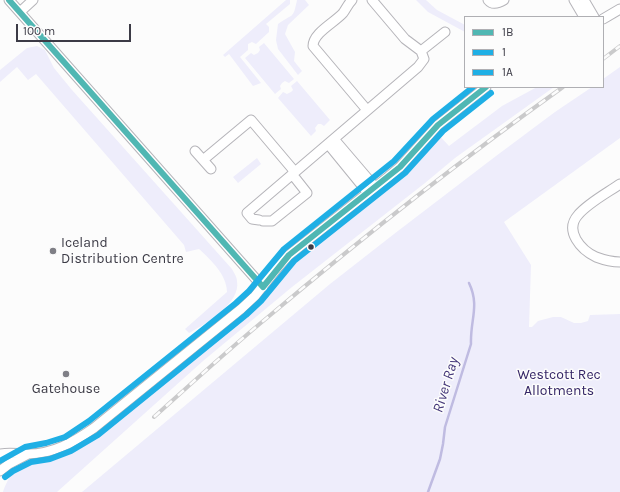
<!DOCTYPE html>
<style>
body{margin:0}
#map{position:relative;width:620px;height:492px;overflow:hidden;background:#fcfcfc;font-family:Karla,sans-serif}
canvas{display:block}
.legend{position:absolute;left:464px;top:16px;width:140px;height:72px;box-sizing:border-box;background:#fcfcfc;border:1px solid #afafb3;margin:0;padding:5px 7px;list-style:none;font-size:12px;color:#3c3b46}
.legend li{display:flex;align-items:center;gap:8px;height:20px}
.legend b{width:20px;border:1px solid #afafb3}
.scale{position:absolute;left:16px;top:24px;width:115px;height:18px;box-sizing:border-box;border:2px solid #3c3b46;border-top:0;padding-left:5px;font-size:12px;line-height:14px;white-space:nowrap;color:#3c3b46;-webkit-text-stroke:3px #fcfcfc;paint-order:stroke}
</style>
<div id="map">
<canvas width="620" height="492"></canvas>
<ul class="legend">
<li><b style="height:5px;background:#50b7b3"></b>1B</li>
<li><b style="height:5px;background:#1fafe5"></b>1</li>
<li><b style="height:5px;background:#1fafe5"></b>1A</li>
</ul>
<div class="scale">100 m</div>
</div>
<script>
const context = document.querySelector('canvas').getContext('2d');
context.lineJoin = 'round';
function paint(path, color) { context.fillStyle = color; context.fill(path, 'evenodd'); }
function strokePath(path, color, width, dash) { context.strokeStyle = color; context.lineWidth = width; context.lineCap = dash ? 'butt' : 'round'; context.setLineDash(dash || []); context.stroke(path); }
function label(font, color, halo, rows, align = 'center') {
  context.font = font + ' Karla,sans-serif'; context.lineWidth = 3; context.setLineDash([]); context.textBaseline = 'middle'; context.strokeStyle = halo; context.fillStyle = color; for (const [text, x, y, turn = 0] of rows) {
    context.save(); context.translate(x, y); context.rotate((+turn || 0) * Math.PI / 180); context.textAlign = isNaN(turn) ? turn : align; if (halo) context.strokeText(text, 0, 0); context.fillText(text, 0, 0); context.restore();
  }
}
const green = new Path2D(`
 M286,0h4v4l-24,20 3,3v5l-13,12 -4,-2 -4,2v6l-8,7 21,26 -8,3 -24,-32 -4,3 -2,-2z
 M297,0h8l4,5 -21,20 -3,9 10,18 -1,9 8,10 -4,4 -20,-26 -2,-9 2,-16c15,-11 15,-4 19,-24z
 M416,0h10l11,10 28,15v7l-37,-20z
 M264,43l30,36 -5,4 -4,-2 -3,2 -2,3 1,3 -6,5 -30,-36 6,-5 3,2 4,-2 2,-3 -1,-3z
 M37,46l8,4 9,18 18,22 160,179c2,4 5,8 5,12 4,22 -31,43 -48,52l-4,-4 42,-37c0,-17 -16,-32 -28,-43l-13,3 -2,-7 -148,-171 -8,6 -11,-13 -17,15v-12l27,-22z
 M620,67v71l-116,84 27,43 -2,62h3l6,-6 15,-4h8l13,6h7l7,-2 2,-6 30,-1v178h-538l248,-208 64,-50 102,-78 59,-44 37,-25h11v-8z
 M297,81l33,39 -6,6 -3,-2h-3l-3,4 1,3 -5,5 -33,-38 5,-6 4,2 4,-2 2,-2 -2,-4z
 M537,87h17l-99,71 -30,25 -133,104 -89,74 -146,131h-54c2,-7 11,-25 18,-29 9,-4 21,-3 31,-5 12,-4 22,-11 33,-17l136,-109 49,-45 12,-16 14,-13 32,-27 66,-53 19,-17 23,-29 13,14 53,-40z
 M257,158l4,6 -23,19 -5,-6z`);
const stream = new Path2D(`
 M428,492l12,-33 3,-15 2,-17 26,-83c-1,-24 9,-38 -2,-61`);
const street = new Path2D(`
 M9,0l254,287
 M352,0c-4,4 -6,9 -9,13 -9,10 -30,20 -30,33l54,64
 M488,0c5,6 11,3 16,0
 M574,0l10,17
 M584,0l10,17
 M20,12l13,-12
 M603,19l17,-10
 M421,51l24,-19
 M334,139l41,48
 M328,144l40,49
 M195,151l16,18
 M203,160l48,-40 44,52 123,-105 6,-8 -3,-8 -16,-12 -33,-39
 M620,184c-13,9 -32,19 -42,31 -14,16 3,35 18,42 8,3 16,5 24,5
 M259,220l-7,-1 -5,-6 48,-41
 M263,221h9l35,-28 -15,-19
 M0,454c10,-2 18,0 28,0 25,0 46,-12 66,-26l147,-119 14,-13 23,-29 11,-12 99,-78 12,-10 38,-42 48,-38
 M0,471l9,-7 19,-10`);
const rail = new Path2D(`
 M603,59l17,-13
 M154,417c38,-34 75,-68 114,-100 95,-80 194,-158 295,-230`);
const bus1 = new Path2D(`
 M9,0l254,287
 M263,287l26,-32 111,-88 38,-42 48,-38`);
const bus2 = new Path2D(`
 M5,477l8,-6 18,-9 19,-3 21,-8 27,-16 148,-120 15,-14 33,-40 111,-88 38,-42 48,-38`);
const bus3 = new Path2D(`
 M0,461l25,-14 21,-4 19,-6 24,-16 147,-118 13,-12 35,-42 110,-88 39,-42 40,-32`);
const markers = [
 [311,247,3.5,"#3c3b46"],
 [53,251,4,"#7f7f86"],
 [66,374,4,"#7f7f86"]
];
const poiNames = [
 ["Iceland",61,243],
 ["Distribution Centre",61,259],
 ["Gatehouse",66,389,"center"]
];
const parkNames = [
 ["Westcott Rec",559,375],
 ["Allotments",559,391]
];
const waterNames = [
 ["River Ray",446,385,-73]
];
paint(green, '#eeedfb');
strokePath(stream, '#bfbbe1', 2.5);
strokePath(street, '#b5b4b9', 11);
strokePath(street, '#fff', 9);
strokePath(rail, '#cacacb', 4);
strokePath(rail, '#fcfcfc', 2.5, [8]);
strokePath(bus1, '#50b7b3', 6);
strokePath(bus2, '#1fafe5', 6);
strokePath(bus3, '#1fafe5', 6);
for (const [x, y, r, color] of markers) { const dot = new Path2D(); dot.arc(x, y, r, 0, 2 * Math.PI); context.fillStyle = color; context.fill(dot); strokePath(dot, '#fcfcfc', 1.5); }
label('14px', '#3c3b46', '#fcfcfc', poiNames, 'left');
label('14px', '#352666', '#fcfcfc', parkNames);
label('italic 15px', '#45387a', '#fcfcfc', waterNames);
</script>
